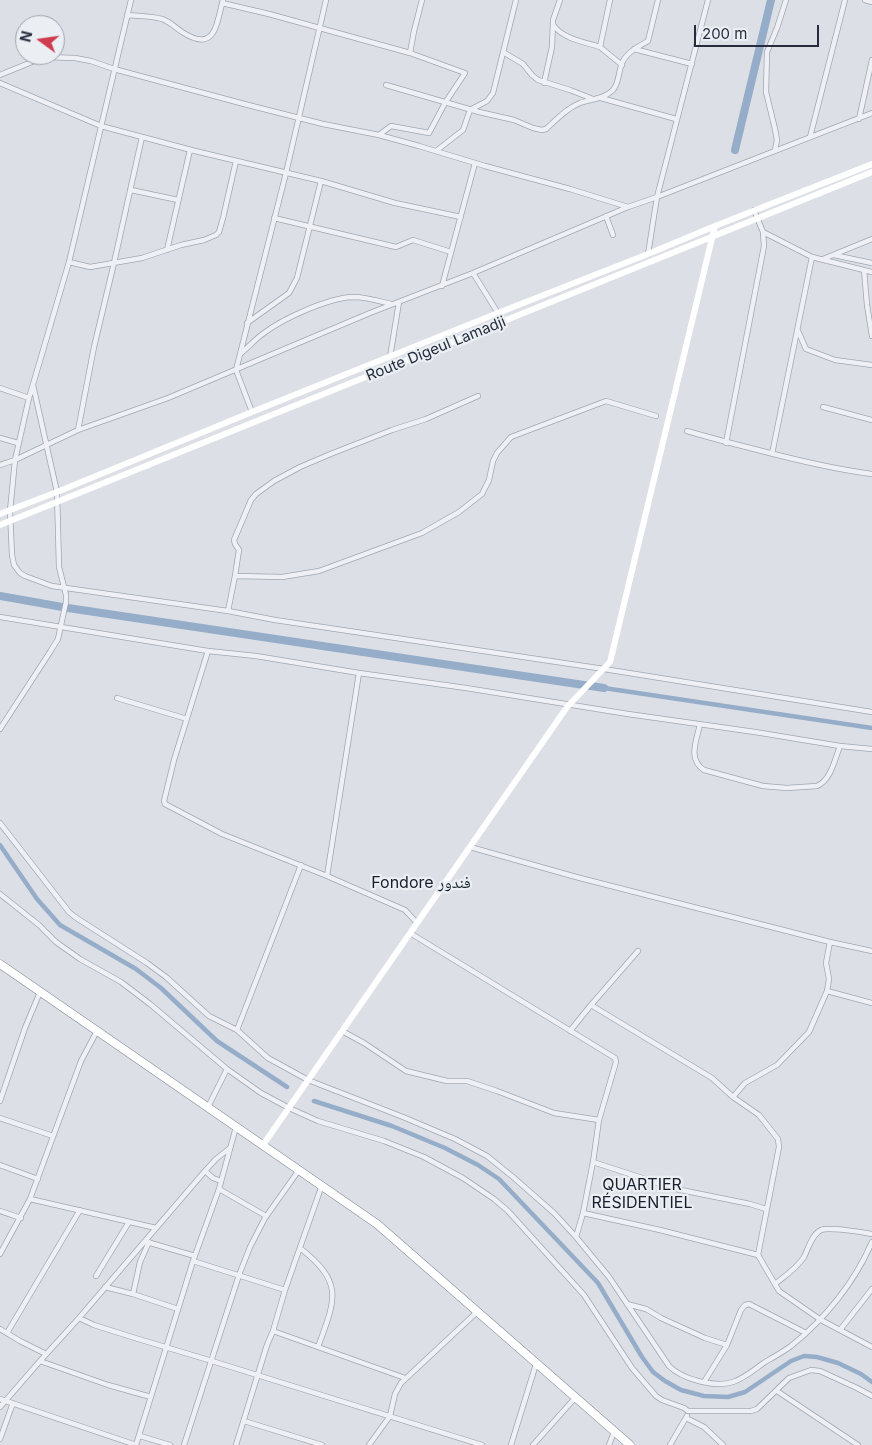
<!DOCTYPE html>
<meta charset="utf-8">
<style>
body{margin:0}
#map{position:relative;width:872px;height:1445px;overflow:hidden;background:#dce0e6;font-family:Inter,sans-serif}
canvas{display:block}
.north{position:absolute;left:15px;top:15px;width:50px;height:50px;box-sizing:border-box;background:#ebeff4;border:1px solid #9ca1ab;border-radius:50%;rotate:284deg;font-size:14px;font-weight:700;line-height:20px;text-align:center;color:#252d3d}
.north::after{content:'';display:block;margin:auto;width:18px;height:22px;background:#d03c4f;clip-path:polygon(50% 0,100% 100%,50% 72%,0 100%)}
.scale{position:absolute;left:694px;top:25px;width:125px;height:22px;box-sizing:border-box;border:2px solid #252d3d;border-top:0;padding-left:6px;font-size:15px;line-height:18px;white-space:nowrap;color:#252d3d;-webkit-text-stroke:4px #ebeff4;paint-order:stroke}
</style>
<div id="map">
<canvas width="872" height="1445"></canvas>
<div class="north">N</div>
<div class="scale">200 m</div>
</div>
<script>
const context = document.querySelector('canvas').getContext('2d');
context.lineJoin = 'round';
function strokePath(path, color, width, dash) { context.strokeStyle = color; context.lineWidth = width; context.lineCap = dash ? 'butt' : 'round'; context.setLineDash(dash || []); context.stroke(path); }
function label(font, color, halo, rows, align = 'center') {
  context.font = font + ' Inter,"Noto Naskh Arabic",sans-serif'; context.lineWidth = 4.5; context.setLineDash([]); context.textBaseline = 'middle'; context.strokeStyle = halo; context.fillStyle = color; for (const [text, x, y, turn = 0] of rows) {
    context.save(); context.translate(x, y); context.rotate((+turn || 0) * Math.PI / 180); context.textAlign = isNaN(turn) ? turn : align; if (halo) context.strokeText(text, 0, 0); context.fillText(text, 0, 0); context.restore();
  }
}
const canal = new Path2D(`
 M604,688l268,40
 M0,845l37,54 23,26 76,44 25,19 56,53 70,46
 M314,1101l78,25 53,22 33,17 21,14 99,104 44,74 11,15 12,9 16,9 23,6 24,1 17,-5 46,-31 13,-5 13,1 21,6 23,11 11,8`);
const river = new Path2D(`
 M735,150l36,-150
 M0,596l68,12 536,80`);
const minor = new Path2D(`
 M131,0l-62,262 -40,136 -14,62 -5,51 2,44 2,10 6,8 5,3 27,10 176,25 47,9 329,49 268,43
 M610,0l-10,47 22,18
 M865,0l7,2
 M222,3l47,11 141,39
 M127,15c10,1 26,1 35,4 7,2 14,9 20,13 33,21 34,-6 41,-32
 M554,26c10,13 30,16 46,21
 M634,49l58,15
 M503,52l20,12 9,11 6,5 32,10 23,9
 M0,75l44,-18 31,1 16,3 23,8 134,36 75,19 56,11 40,11 66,20 85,23 58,18
 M0,83l101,43 94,25 126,30 74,22 66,14
 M544,83l8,-36 1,-27 7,-20
 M386,85l93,27 35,8 19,8 9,2 4,-1c10,-9 21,-21 34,-26 11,-4 24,-4 33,-13 7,-8 5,-20 10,-29 5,-9 16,-15 25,-20l10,-41
 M601,98l75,21
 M859,119l13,-59
 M379,135l12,-9 38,7 16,-30 20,-30 -55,-20 4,-22 8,-31
 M810,137l35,-137
 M775,150l2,-10 -2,-11 -9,-37 1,-40 10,-24 9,-28
 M436,151l27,-21 7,-20 17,-9 6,-8 23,-93
 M131,190l47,10
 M606,216l7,19
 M274,218l122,29 17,-7 38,12
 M763,232l49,25 60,15
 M167,250l23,-100
 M648,254l9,-57 51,-197
 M834,255l38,8
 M823,259l49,-20
 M69,262l21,5 52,-9 39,-13 23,-5 12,-5 3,-3 4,-14 13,-57
 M864,270l3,35 5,31
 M473,273l25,40
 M442,286l33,-123
 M247,323l42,-30 8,-15 24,-97
 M798,331l8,18 29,11 37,5
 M240,354c9,-7 15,-15 24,-21 20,-15 64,-35 89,-36 13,0 26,4 38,7
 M390,357l9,-55
 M0,388l29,10
 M823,407l49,13
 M252,412l-16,-42 50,-197 40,-173
 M78,430l16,-83 20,-84 28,-126
 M687,431c24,7 47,13 71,19 38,10 75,19 114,24
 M0,438l18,5
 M726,443l38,-197 -1,-14 -9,-22
 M772,454l40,-197
 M0,465l15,-5 63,-30 90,-32 202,-85 103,-40 155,-66 29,-10 215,-84
 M235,576l4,-26 -4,-6 -1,-4 17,-40 5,-6 18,-13 26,-14 33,-14 59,-23 34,-11 52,-23
 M228,611l7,-35 47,1 37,-6 103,-38 37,-21 23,-18 7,-14 4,-19 4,-8 14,-16 95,-36 50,15
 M0,617l208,34 48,5 103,17 107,15 162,26 127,18 85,14 32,3
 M208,651l-34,109 -10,41 1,3 57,30 105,42 78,34 12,13
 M117,698l70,21
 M700,724c-3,16 -13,35 4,46l59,16 24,2 30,-2c14,-6 18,-27 23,-40
 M0,729l50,-77 8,-13 8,-37v-7l-7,-28 -2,-75 -24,-107
 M0,823l69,89 6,5 72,46 19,14 43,39 28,14 31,28 40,22 95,37 52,22 32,17 26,21 41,36 22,24 33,40 60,89c13,13 45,22 64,16 12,-4 22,-13 32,-20 9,-5 18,-10 26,-16 34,-27 64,-64 81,-104
 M470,847l106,30 254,65 42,9
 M327,876l32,-203
 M0,894l39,31 17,17 24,17 41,23 29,22 77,65 34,24 28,15 29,13 66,20 40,16 39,21 31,21 14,12 76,84 48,73 24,28 6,4 22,8 4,3h63l6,-2 32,-31 22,-8 9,1 37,17 15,8
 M410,933l205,125 1,4 -17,58 -6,42 83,27 74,15 16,5
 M827,991l45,12
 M591,1005l121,73 21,19 26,18 19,24 1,8 -21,108 21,36 42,29 51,27
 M237,1030l64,-165
 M342,1031l22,12 42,28 41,10h20l30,10 57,22 45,7
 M570,1031l21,-26 47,-54
 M733,1097l12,-14 32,-18 32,-33 18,-41 2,-12 -3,-16 4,-21
 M0,1101l25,-73 15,-36
 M208,1107l19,-38
 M0,1118l53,18
 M0,1165l38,14
 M205,1171l8,7 8,3
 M219,1189l47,27
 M30,1199l126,29
 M0,1211l21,7
 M583,1213l77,17 98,25
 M576,1237l7,-24 10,-51
 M147,1242l48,14
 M300,1248c45,35 35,52 18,99
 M0,1254l30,-55 51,-138 16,-30
 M193,1261l92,29
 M96,1276l33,-54
 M775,1284c10,-8 22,-16 29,-27 4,-8 8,-23 17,-27 8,-3 41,2 51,4
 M105,1287l28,7 7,-32 9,-20
 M133,1294l45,15
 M627,1304l19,5 15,9 44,20 22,7
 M79,1318l15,7 41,13 77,23 270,84
 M0,1329l20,12 26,13
 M840,1330l32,-41
 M273,1331l132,47
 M7,1333l73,-123
 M40,1361l68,24 43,12
 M704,1382l23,-37 14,-35 4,-5 4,-1 4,2 53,27
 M777,1391l81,54
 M0,1399l136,46
 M0,1407l40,-46 39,-43 126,-147 11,-12 14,-11
 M686,1418l18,9 19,18
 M244,1421l78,24
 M140,1436l30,9
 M0,1439l13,-36
 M136,1445l57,-184 26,-72 17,-62
 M184,1445l55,-170 11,-28 15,-29 34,-48
 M236,1445l31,-100 6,-14 12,-41 37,-105
 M369,1445l21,-29 5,-22 6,-11 76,-71
 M511,1445l25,-81
 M533,1445l42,-47
 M609,1445l5,-13
 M670,1445l17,-29`);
const secondary = new Path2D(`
 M0,514l57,-22 195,-80 246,-99 150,-59 67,-28 157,-62
 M0,525l872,-353
 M263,1145l304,-438 43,-45 105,-436`);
const trunk = new Path2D(`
 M0,964l377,260 253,221`);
const streetNames = [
 ["Route Digeul Lamadji",436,349,-22]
];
const neighbourhoodNames = [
 ["Fondore فندور",421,883],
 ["QUARTIER",642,1185],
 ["RÉSIDENTIEL",642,1203]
];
strokePath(canal, '#95adc8', 4.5);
strokePath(river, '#95adc8', 8);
strokePath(minor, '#a1a7b0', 6);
strokePath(trunk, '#838d9d', 9);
strokePath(minor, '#eef0f5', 4.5);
strokePath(secondary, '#fff', 6);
strokePath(trunk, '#fff', 8);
label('15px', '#252d3d', '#ebeff4', streetNames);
label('16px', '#181f2d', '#ebeff4', neighbourhoodNames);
</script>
